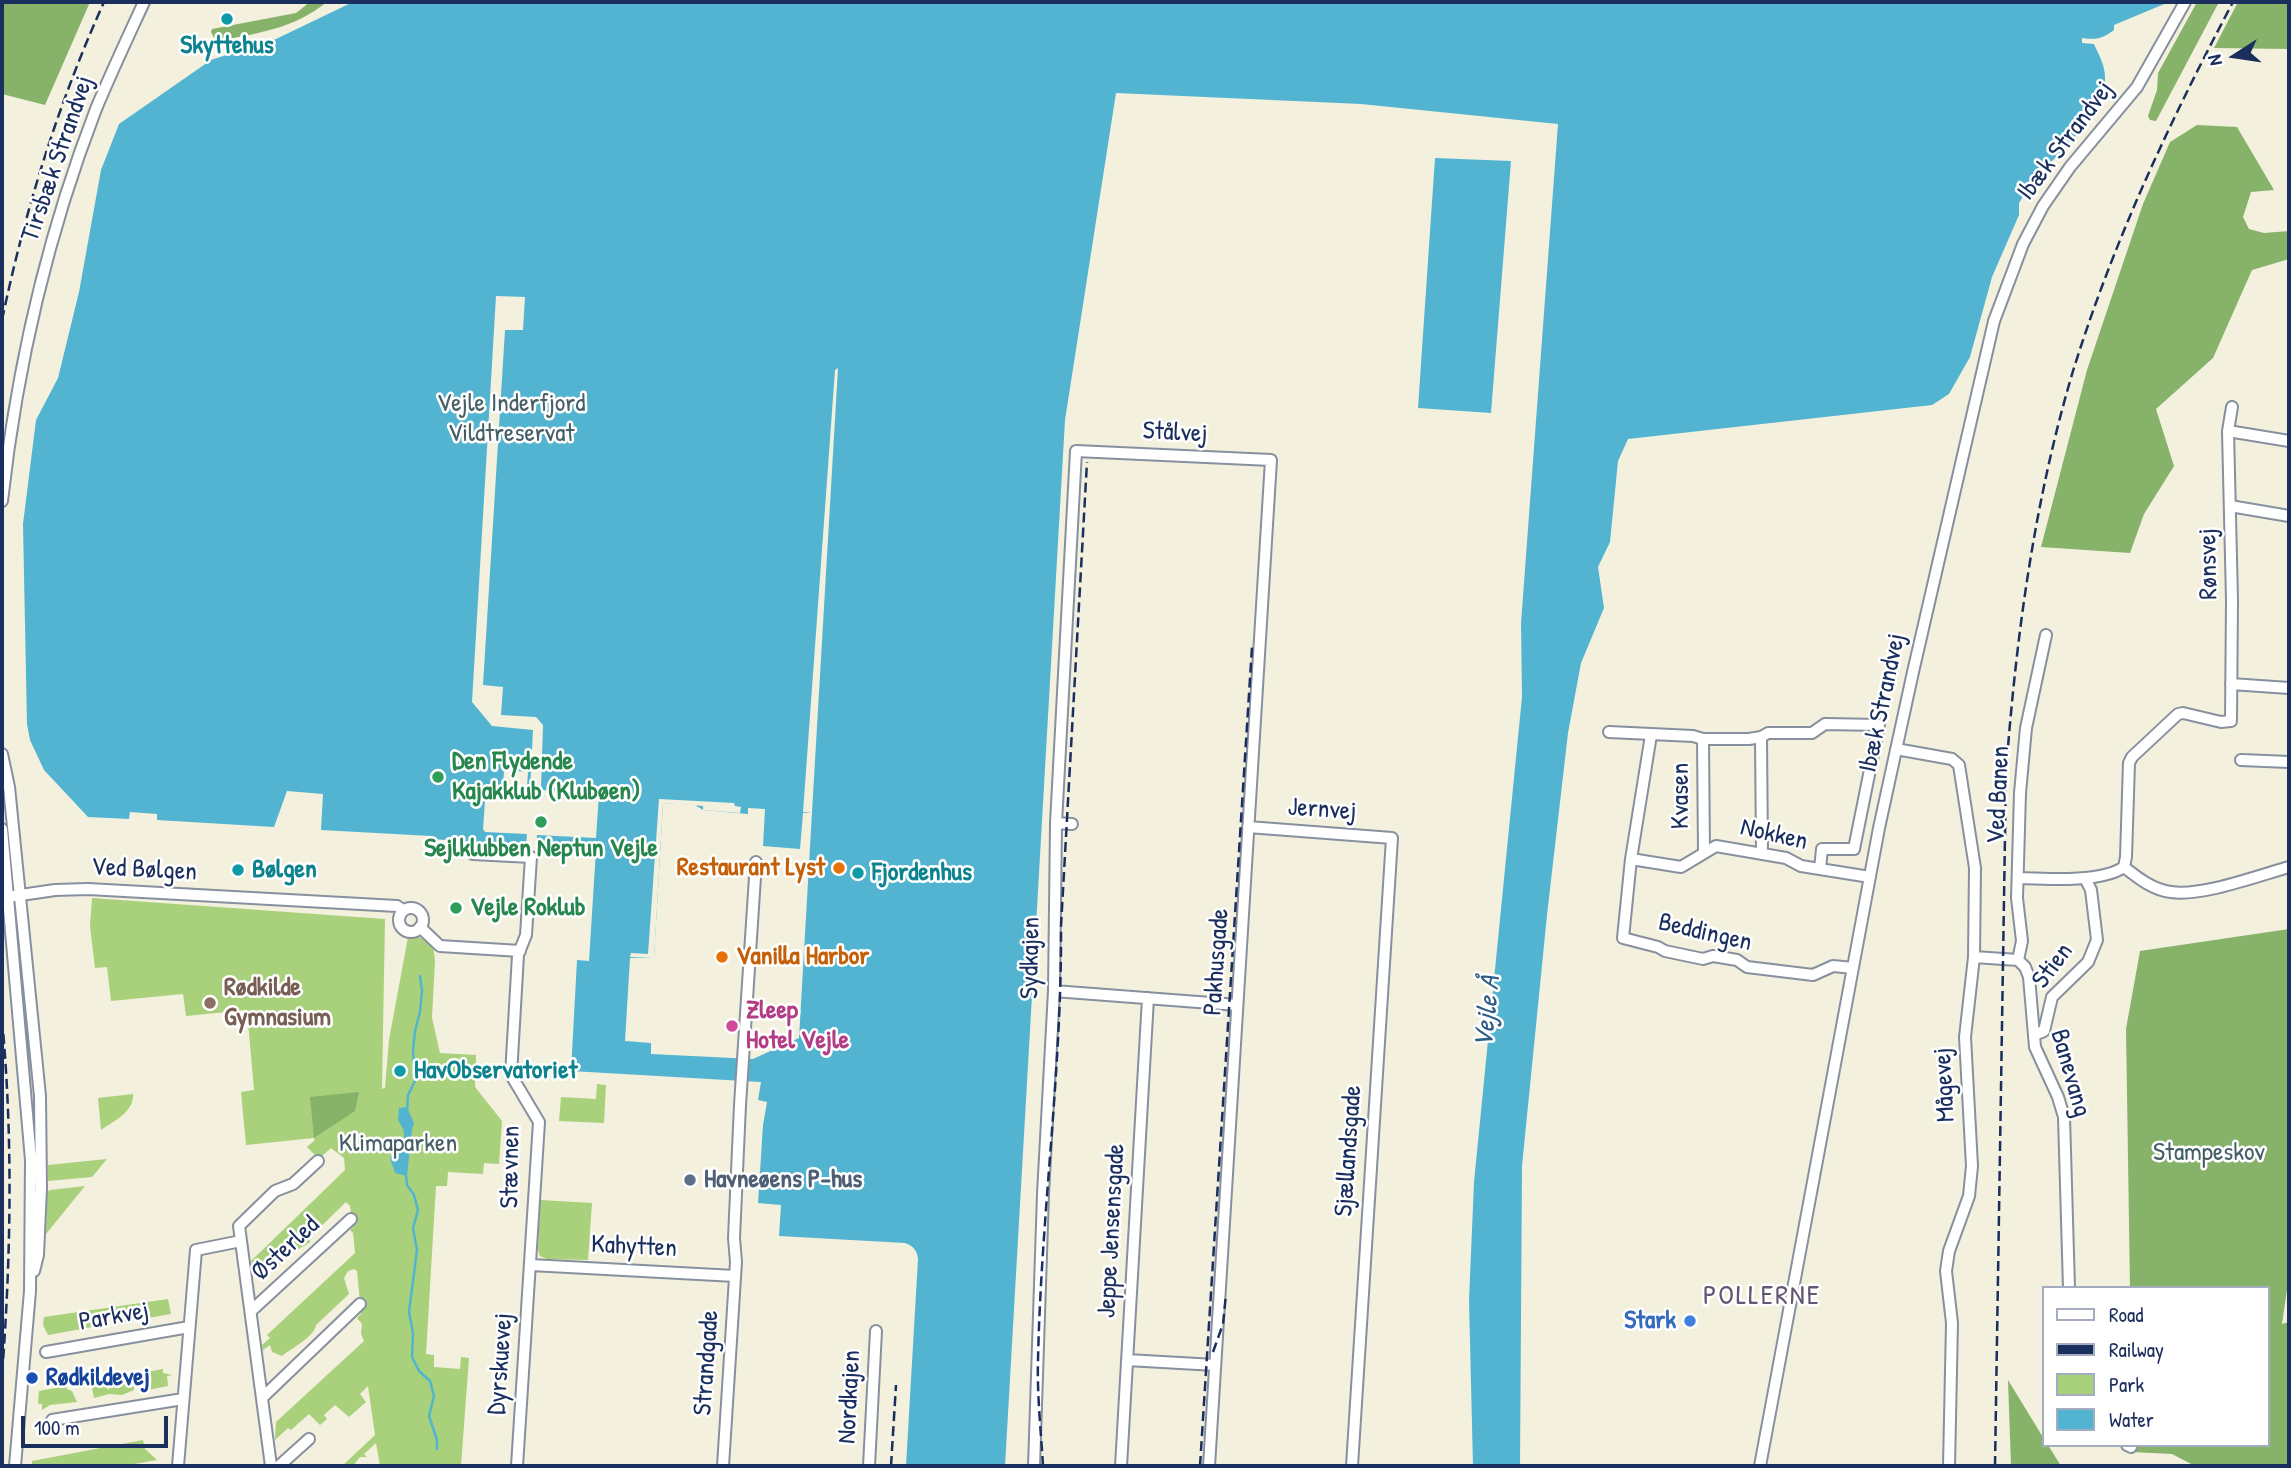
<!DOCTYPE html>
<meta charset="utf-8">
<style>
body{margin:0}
#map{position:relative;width:2291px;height:1468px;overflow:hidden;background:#f3f0de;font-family:"Patrick Hand",sans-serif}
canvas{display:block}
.frame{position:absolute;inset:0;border:4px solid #1b2f5e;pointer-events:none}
.legend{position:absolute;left:2042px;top:1286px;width:228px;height:161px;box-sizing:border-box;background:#fff;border:2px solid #a4acbf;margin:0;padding:9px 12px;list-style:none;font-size:21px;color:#1b2f5e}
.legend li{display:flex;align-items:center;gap:14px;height:35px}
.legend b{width:35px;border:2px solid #a4acbf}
.north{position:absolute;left:2200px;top:21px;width:70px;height:70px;-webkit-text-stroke:5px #fff;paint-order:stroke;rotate:258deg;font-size:19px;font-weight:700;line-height:28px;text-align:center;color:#1b2f5e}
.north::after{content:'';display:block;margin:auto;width:24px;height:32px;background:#1b2f5e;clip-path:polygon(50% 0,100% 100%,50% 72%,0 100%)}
.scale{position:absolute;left:21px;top:1416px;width:147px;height:32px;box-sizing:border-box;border:4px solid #1b2f5e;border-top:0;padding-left:9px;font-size:21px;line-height:24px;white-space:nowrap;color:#1b2f5e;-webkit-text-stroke:5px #fff;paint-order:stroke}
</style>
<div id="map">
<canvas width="2291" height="1468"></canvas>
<div class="frame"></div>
<ul class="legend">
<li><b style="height:9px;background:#fff"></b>Road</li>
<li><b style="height:9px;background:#1b2f5e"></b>Railway</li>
<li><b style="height:19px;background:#a9d07a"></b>Park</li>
<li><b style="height:19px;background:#52b4d0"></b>Water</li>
</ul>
<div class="north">N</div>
<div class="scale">100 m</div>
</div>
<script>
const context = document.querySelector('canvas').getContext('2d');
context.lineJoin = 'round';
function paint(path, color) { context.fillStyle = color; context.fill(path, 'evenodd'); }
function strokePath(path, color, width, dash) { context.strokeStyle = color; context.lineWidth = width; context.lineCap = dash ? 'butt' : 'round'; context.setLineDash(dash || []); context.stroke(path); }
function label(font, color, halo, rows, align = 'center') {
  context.font = font + ' "Patrick Hand",sans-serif'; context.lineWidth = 5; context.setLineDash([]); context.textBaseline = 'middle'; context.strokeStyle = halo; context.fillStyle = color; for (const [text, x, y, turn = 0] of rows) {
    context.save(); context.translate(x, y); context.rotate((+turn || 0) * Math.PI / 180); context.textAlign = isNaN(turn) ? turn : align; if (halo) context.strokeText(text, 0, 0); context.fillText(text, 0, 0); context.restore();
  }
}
const green = new Path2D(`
 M92,898l293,21 -3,169 -3,1 6,-1 4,-48 19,-103 16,1 9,6 2,17 -3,57 8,35 36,2 -1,32 27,34 -3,43 -15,-1 -1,11 -35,-2 -1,14h-11l-10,168 8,1v12l26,2 1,-12 8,1 -8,108h-81l-4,-23 -12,11 3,3h-7l-7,9h-11l33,-31 -7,-49 -8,8 6,8 -17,15 -14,-12 -11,10 3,4 -7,6 -11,-11 -18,16 -3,-2 -13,12 1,-18 88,-81 -3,-7 1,-10 -5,-6 4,-4 -4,-43 -3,-2 -6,2 -4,7 5,16 -33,31c-2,12 -24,23 -34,31l-10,-4 -2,-7 -7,5 -1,-5 8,-7 -3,-3 88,-82 -2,-20 -3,-3 3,-3 -3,-21 -4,-4 -36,35v5c-6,5 -13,7 -19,12 -10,7 -16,19 -29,18l-5,-9 -5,3 -1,-5 94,-91 -1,-12 -13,-10 -9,8h-6l-9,-9 8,-7 -1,-2 -68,7 -5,-53 13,-2 -7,-80 -61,6 -3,-22 -72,7 -4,-34 -12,1 -5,-42z
 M597,1084l9,1 -2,38 -45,-2 2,-24 35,2z
 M133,1094c1,18 -19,27 -32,36l-3,-32z
 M107,1159l-15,18 -44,4v-16z
 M85,1186l-39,48 1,-42 3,-2z
 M540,1200l52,3 -4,57 -41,-1 -7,-3 -2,-6z
 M168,1299l3,15 -58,10 -2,-12 -12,1 -4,6 3,7 -50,9 -5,-10 1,-8z
 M163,1369v4l9,2 -5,1 1,10 -20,4 -2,-10 -10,-2 -7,8 2,2 3,-2v4l-12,5 -13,-1 -15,4 -3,-16 14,-2 3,10 6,-8 6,-2 -1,-3z
 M66,1386l1,3 5,2 5,11 -27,3 -8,5v-6h-4l1,-13z
 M143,1440l2,9 12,11 -34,6h-91v-5z`);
const forest = new Path2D(`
 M2,2h88l-45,103 -43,-11z
 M310,2h17c-34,27 -66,30 -107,39l-6,-3 -3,-6 1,-3 84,-16z
 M2197,2h22l-63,119 -6,-1 -2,-4 9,-26 1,-17z
 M2238,2h51v47l-75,-1z
 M2197,125l40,2 37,63 -23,2 -8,25 6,12 15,4 25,-2v28l-37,11 -39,88 -57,51 18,57 -30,48 -14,39 -89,-6 46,-177 56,-166 27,-62z
 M2289,929v347l-7,48 7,-2v144h-94l-23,-12 -40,-2v-7h136v-157h-138l-4,-259 14,-78z
 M359,1092l-4,19 -41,27 -4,-41z
 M2008,1380l36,59v6h4l13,21h-50z`);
const water = new Path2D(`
 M353,2h1816l-55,23v5c-12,9 -19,10 -32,8v5l12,1c3,7 7,14 9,21 12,39 -32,74 -55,101l-9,4 -20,33v12l-27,62 -22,80 -21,37 -17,11 -304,34 -10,22 -8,81 -12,25 6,41 -23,55 -13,70 -21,182 -25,251 -2,300h-47l-4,-166 5,-118 48,-485 -1,-74 37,-499 -197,-20 -245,-11 -51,327 -60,1046h-99l12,-207c-1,-8 -4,-13 -13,-16l-126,-7 2,-31 -23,-2 5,-78 4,-23 -9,-2 3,-18 -190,-11 6,-111 12,1 7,-111 -165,-11v-3l-110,-6 2,-36 -36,-3 -13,36 -117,-7v-6l-27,-2 -1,7 -41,-2 -44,-47 -14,-30 -3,-16 -4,-200 13,-104 22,-42 21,-86 22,-122 18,-46 92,-64 65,-21zM663,803l32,2 8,5 45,4v-6l17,1 -2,37 37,3 3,-36 9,-1 -13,226 -46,21 -102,-5v-11l-26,-2 5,-83h24z
 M1435,158l76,3 -20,252 -73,-5z
 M407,1107l7,16 -2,6 -5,47 -12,-3 -5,-15c13,-16 20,-20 8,-38l1,-12z`);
const pier = new Path2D(`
 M496,296l29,1 -2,33h-18l-22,355 20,2 -2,28 35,2 7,8 -2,65 58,4 -3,44 -59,-3 -1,12 -10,-1 1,-12 -42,-2 -2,-3 3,-42 17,1 1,-18 24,2 -1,15 -19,-1 -1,2 23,2 3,-60 -41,-4 -20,-24z
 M838,368l-26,444h-9l32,-442z
 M659,799l75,4 1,3 6,1 -1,6 -37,-3v-4l-40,-3 -9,155 -24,-1 1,-4 17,1z`);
const stream = new Path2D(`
 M407,1110l1,-15 7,-14 -2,-31 2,-19 5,-19 2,-21 -2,-15
 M406,1176l1,9 7,10 4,15 -5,18 4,22 -8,62 4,21 -1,24 7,14 11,10 4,15 -5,20 8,24v9`);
const minor = new Path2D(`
 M2228,431l61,10
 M2,501c15,-135 45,-265 94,-392 15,-36 32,-72 48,-107
 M2230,506l59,10
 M2231,684l58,4
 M1609,732l84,4 10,3h46l12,-2 7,-4h44l13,-9 54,1 -25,124h-32l-2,20
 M1651,735l-20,124 -8,79 35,9 7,4 38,8 10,-3 24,4 10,7 66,8 20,-9 20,2
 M1761,737l1,117
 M1703,739l1,114
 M1896,749l56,10 7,6 16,103 -1,89 -9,80 7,129 -3,30 -20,55 -3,20 6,52 -3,143
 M2,754l7,33 31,309 1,92 -3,67 -4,16
 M2241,760l48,2
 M1056,823l16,1
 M1248,827l144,11 -40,628
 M2,829l29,331 -1,131 -15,175
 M473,854l58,3 -5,78 -8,20 -7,120 28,47 -22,344
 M1631,859l50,8 35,-21 70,12 15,8 69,11
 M2124,867l2,-10 3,-94 3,-6 46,-43 5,-1 38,9 10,-1 1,-121 -4,-169 4,-24
 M2124,867c14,11 29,23 47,25 30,5 89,-17 118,-25
 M2018,878c27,1 83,5 106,-11
 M14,896l41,-6 33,-1 309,17 6,4
 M399 920a12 12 0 1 1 24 0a12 12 0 1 1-24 0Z
 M420,927l20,19 80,5
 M1974,957l44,3 7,7 4,10 6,70 23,50 6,20 5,171
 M2018,960l4,-19 -5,-43 3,-105 6,-65 20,-93
 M1054,991l183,14
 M2034,1035l10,-4 8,-34 36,-35 9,-22 -6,-50 -6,-12
 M531,1265l204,11
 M251,1311l100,-92
 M46,1352l143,-25
 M1127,1360l88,5
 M263,1397l97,-93
 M52,1420l131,-21
 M2127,1445l4,2
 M178,1466l18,-216 45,-9
 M271,1466l-32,-240 36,-35 18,-7 25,-23
 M279,1466l30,-27
 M723,1466l13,-204 -2,-24 6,-133 16,-243
 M869,1466l7,-135
 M1034,1466l9,-272 11,-203 2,-168 20,-372 195,9 -62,1006
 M1121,1466l27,-468
 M1760,1466l119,-638 34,-156 81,-351 29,-77 20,-38 27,-39 67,-80 48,-85`);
const rail = new Path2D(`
 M2,320c23,-110 56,-216 102,-318
 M2,1019c11,119 9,237 0,356
 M1213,1352l10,-28 3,-30
 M891,1466l5,-81
 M1043,1466c-2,-35 -6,-70 -5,-106 3,-144 24,-289 23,-434l26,-464
 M1200,1466l52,-819
 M1995,1466l11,-693c10,-136 28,-271 67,-402 40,-129 97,-250 160,-369`);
const markers = [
 [227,19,7,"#0f9aa8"],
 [438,777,7,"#2e9e5b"],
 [541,822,7,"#2e9e5b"],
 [839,868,7,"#e8710a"],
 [238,870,7,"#0f9aa8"],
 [858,873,7,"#0f9aa8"],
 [456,908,7,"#2e9e5b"],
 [722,957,7,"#e8710a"],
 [210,1003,7,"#8d6e63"],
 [732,1026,7,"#d1479c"],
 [400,1071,7,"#0f9aa8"],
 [690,1180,7,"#5c6f8a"],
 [1690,1321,7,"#3f7fe0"],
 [32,1378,7,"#1a4fb4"]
];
const cultureNames = [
 ["Skyttehus",227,46,"center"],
 ["Bølgen",252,870],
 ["Fjordenhus",872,873],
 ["HavObservatoriet",414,1071]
];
const streetNames = [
 ["Ibæk Strandvej",2066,141,-53],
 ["Tirsbæk Strandvej",58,159,-71],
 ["Stålvej",1175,433,3],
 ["Rønsvej",2209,564,-91],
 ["Ibæk Strandvej",1883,703,-78],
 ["Ved Banen",1999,795,-87],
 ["Kvasen",1681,796,-90],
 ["Jernvej",1322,810,4],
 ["Nokken",1774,835,13],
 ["Ved Bølgen",144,870,3],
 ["Beddingen",1705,933,13],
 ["Sydkajen",1031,958,-89],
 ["Pakhusgade",1217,962,-86],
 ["Stien",2053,966,-53],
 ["Banevang",2070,1073,74],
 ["Mågevej",1945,1085,-93],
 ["Sjællandsgade",1349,1151,-86],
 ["Stævnen",511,1167,-89],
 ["Jeppe Jensensgade",1112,1231,-87],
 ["Kahytten",634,1247,3],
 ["Østerled",286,1249,-43],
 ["Parkvej",114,1317,-10],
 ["Strandgade",707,1363,-86],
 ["Dyrskuevej",501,1364,-86],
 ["Nordkajen",850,1397,-87]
];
const parkNames = [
 ["Vejle Inderfjord",511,404],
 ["Vildtreservat",511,434],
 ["Klimaparken",398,1144],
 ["Stampeskov",2209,1153]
];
const leisureNames = [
 ["Den Flydende",452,762],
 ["Kajakklub (Klubøen)",452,792],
 ["Sejlklubben Neptun Vejle",541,849,"center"],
 ["Vejle Roklub",470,908]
];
const foodNames = [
 ["Restaurant Lyst",825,868],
 ["Vanilla Harbor",736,957,"left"]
];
const educationNames = [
 ["Rødkilde",224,988],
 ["Gymnasium",224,1018]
];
const hotelNames = [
 ["Zleep",746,1011],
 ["Hotel Vejle",746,1041]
];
const serviceNames = [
 ["Havneøens P-hus",704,1180]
];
const shopNames = [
 ["Stark",1676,1321]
];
const transitNames = [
 ["Rødkildevej",46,1378]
];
const waterNames = [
 ["Vejle Å",1488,1012,-84]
];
const neighbourhoodNames = [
 ["POLLERNE",1762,1297]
];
paint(green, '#a9d07a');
paint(forest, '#86b26a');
paint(water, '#52b4d0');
paint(pier, '#f3f0de');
strokePath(stream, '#52b4d0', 2.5);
strokePath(minor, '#87909e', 14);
strokePath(minor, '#fff', 10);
strokePath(rail, '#1b2f5e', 2.5, [10, 5]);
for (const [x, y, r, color] of markers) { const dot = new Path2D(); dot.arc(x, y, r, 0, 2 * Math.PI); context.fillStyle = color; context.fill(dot); strokePath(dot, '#fff', 2.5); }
label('bold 26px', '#0d838f', '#fff', cultureNames, 'left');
label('26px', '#1b2f5e', '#fff', streetNames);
label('26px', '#465f66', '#fff', parkNames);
label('bold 26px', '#27864d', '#fff', leisureNames, 'left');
label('bold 26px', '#c56008', '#fff', foodNames, 'right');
label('bold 26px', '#785e54', '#fff', educationNames, 'left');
label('bold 26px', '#b23c85', '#fff', hotelNames, 'left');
label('bold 26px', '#4e5e75', '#fff', serviceNames, 'left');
label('bold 26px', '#366cbe', '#fff', shopNames, 'right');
label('bold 26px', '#164399', '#fff', transitNames, 'left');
label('italic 28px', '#2e5e86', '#fff', waterNames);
context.letterSpacing = '2px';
label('28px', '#615772', '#fff', neighbourhoodNames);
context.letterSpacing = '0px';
</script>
